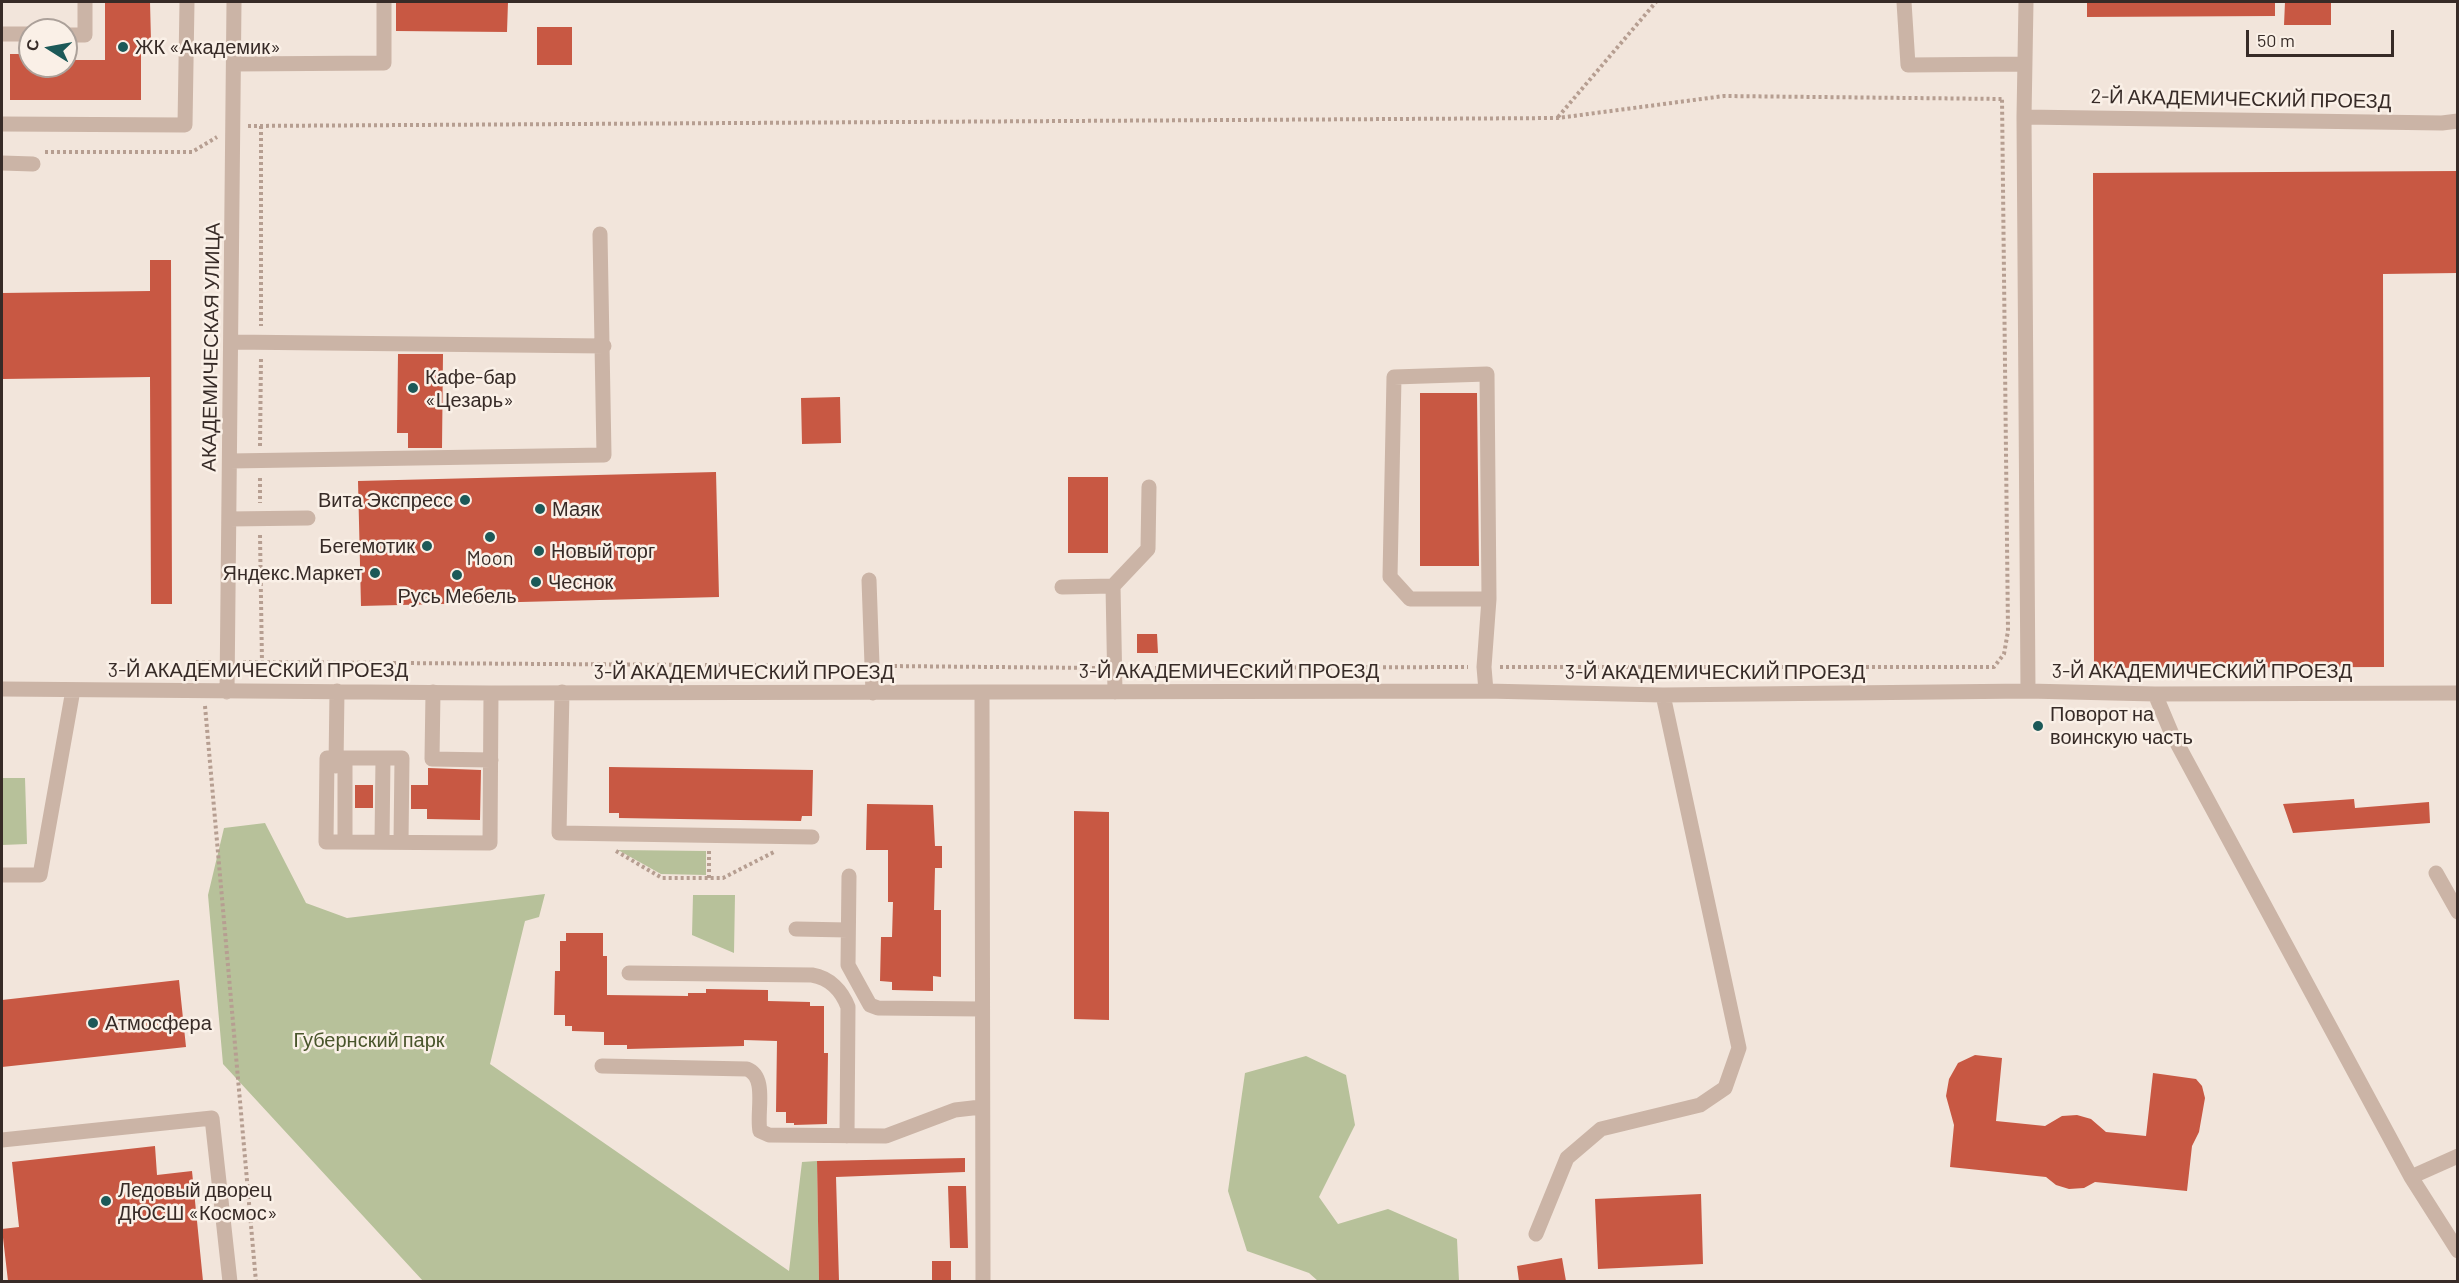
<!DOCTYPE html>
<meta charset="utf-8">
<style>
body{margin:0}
#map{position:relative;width:2459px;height:1283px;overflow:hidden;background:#f2e5db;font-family:Barlow,sans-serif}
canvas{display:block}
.frame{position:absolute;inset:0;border:3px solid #372b27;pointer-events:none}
.north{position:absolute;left:18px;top:18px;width:60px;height:60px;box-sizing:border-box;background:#faf0e7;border:2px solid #aca19a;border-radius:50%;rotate:281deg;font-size:16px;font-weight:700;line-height:24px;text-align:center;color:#372b27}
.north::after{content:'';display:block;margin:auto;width:21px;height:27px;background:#1c5958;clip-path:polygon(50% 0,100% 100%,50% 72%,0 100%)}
.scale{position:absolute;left:2246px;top:30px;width:148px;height:27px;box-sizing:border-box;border:3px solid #372b27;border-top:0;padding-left:8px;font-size:18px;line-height:21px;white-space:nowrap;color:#372b27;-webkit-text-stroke:4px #faf0e7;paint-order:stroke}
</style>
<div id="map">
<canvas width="2459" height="1283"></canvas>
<div class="frame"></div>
<div class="north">С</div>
<div class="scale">50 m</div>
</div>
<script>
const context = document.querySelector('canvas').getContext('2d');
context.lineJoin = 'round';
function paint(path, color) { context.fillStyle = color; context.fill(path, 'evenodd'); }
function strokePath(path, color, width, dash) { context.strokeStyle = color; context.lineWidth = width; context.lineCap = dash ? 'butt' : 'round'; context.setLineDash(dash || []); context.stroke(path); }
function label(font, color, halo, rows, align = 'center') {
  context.font = font + ' Barlow,sans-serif'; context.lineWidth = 5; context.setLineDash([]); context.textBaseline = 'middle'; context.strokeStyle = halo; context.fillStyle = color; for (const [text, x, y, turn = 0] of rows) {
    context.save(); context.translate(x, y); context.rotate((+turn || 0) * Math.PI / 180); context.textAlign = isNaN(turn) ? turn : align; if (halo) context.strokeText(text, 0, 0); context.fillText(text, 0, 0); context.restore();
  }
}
const green = new Path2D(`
 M2,778h23l2,66 -25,1z
 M265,823l41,80 41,15 198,-24 -6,23 -14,4 -35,143 299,207 13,-109 15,-1 2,120h-396l-200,-217 -15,-169 16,-67z
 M618,850l88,1v24l-45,-1z
 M693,895h42l-1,58 -42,-18z
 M1306,1056l40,19 9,50 -36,72 19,27 50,-15 69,30 2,42h-141l-9,-8 -62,-22 -19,-60 17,-118z`);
const building = new Path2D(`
 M105,2h45l1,39h-10v59h-131v-46h20v12h36v-6h39z
 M396,2h112l-1,30 -111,-1z
 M2087,2h188v14l-188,1z
 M2285,2h46v23h-47z
 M537,27h35v38h-35z
 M2457,171v102l-74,1 1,393 -290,1 -1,-495z
 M150,260h21l1,344h-21l-1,-227 -148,2v-86l148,-2z
 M398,354h45l-1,94h-34v-15h-11z
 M1420,393h57l2,173h-59z
 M840,397l1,46 -39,1 -1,-46z
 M716,472l3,125 -358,9 -3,-125z
 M1068,477h40v76h-40z
 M1137,634h20l1,19h-21z
 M609,767l204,3 -1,46h-10l-1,5 -182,-3v-5h-10z
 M428,768l53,2 -1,50 -53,-1v-10h-16v-24h17z
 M355,785h18v23h-18z
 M2354,799l1,9 74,-6 1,21 -137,10 -10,-29z
 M867,804l66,1 2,41h7v22h-7l-1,42h7v67l-8,-1v15l-41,-1v-8l-12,-1 1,-44h11l1,-35h-5v-52h-22z
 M1074,811l35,1v208l-35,-1z
 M566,933h37v23h4v39l81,1v-3h18v-4l62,1v11l42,1v4h14v47h4l-1,71 -33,1v-2h-8v-11h-10l1,-71 -33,-1v6l-117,3v-4h-23v-13l-32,-1v-5h-7v-11h-11l1,-44h5v-30h6z
 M179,980l7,67 -184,20v-67z
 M1975,1055l27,3 -6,63 49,5 17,-10 15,-1 14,4 15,13 40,4 7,-63 43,6 6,7 3,12 -6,34 -7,14 -5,45 -92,-9 -11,6 -15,1 -13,-4 -10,-8 -96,-10 4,-42 -8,-29 3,-17 9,-16z
 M155,1146l2,29 35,-4 11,110h-195l-6,-52 17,-2 -7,-65z
 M965,1158v14l-129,5 3,104h-20l-2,-120z
 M948,1186h18l2,62h-18z
 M1701,1194l2,70 -105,5 -3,-70z
 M1562,1258l4,23h-47l-2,-15z
 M932,1261h19v20h-19z`);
const path = new Path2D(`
 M1558,117l98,-115
 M248,126l1310,-8 166,-22 279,3
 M261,126v200
 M45,152h147l25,-15
 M260,446l1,-88
 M260,478v25
 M260,535l2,128
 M196,662h15
 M243,662l613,4
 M888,666l211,2
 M1500,667h494l10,-13 4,-23 -6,-533
 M1131,668l337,-1
 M205,706l51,576
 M616,851l46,27h61l51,-26
 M709,878v-27`);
const minor = new Path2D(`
 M1904,2l4,63 117,-1
 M2026,2l-2,115 4,574
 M2,34h28
 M66,35h19v-33
 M234,64l150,-1v-61
 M2024,117l418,6 16,-2
 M2,124l183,1 2,-123
 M2,163l31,1
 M231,342l373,4
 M230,461l374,-6 -4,-221
 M229,519l79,-1
 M869,580l4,113
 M1113,586l35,-37 1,-62
 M1062,587l51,-1 2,106
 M2,689l489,4 995,-2 177,4 365,-4 127,3 303,-1
 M1486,691l-2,-24 5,-68 -2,-225 -93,3 -4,200 20,22h79
 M227,692l7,-690
 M433,692l-1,67 59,1
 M562,692l-3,141 253,4
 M982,693l1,589
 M2155,694l16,38 240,445 47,74
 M336,766l1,-75
 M345,842v-84
 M382,842l1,-84
 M401,842l1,-84h-75l-1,84h19l145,1 1,-150
 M2436,873l22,39
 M2,875h38l33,-185
 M849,876l-1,89 22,40 8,3 103,1
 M796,929l52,1
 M629,973l183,2c18,3 30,16 36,32l-1,129
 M602,1066l145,3c21,8 9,44 13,62l9,4 117,1 69,-26 26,-3
 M2,1140l210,-22 18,164
 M2411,1177l47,-21
 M1536,1234l31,-76 34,-29 99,-24 25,-17 14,-40 -76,-353`);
const markers = [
 [123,47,6,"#1c5958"],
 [413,388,6,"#1c5958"],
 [465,500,6,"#1c5958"],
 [540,509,6,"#1c5958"],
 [490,537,6,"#1c5958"],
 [427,546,6,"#1c5958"],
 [539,551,6,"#1c5958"],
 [375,573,6,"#1c5958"],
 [457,575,6,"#1c5958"],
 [536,582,6,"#1c5958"],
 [2038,726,6,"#1c5958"],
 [93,1023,6,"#1c5958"],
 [106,1201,6,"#1c5958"]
];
const poiNames = [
 ["ЖК «Академик»",135,47],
 ["Кафе-бар",425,377],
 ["«Цезарь»",425,400],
 ["Вита Экспресс",453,500,"right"],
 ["Маяк",552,509],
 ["Бегемотик",415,546,"right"],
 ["Новый торг",551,551],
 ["Moon",490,558,"center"],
 ["Яндекс.Маркет",363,573,"right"],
 ["Чеснок",548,582],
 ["Русь Мебель",457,596,"center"],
 ["Поворот на",2050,714],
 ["воинскую часть",2050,737],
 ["Атмосфера",105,1023],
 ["Ледовый дворец",118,1190],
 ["ДЮСШ «Космос»",118,1213]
];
const streetNames = [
 ["2-Й АКАДЕМИЧЕСКИЙ ПРОЕЗД",2241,99,1],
 ["АКАДЕМИЧЕСКАЯ УЛИЦА",211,347,-89],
 ["3-Й АКАДЕМИЧЕСКИЙ ПРОЕЗД",258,670],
 ["3-Й АКАДЕМИЧЕСКИЙ ПРОЕЗД",1229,671],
 ["3-Й АКАДЕМИЧЕСКИЙ ПРОЕЗД",2202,671],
 ["3-Й АКАДЕМИЧЕСКИЙ ПРОЕЗД",744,672],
 ["3-Й АКАДЕМИЧЕСКИЙ ПРОЕЗД",1715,672]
];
const parkNames = [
 ["Губернский парк",369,1040]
];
paint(green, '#b7c19a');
paint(building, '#c85843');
strokePath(path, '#b69e91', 4, [3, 3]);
strokePath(minor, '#cbb4a6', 15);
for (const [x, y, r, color] of markers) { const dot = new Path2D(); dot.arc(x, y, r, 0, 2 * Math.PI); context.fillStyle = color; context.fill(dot); strokePath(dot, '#faf0e7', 2); }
label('20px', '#372b27', '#faf0e7', poiNames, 'left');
label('20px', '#372b27', '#faf0e7', streetNames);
label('20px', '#49552b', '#faf0e7', parkNames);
</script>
